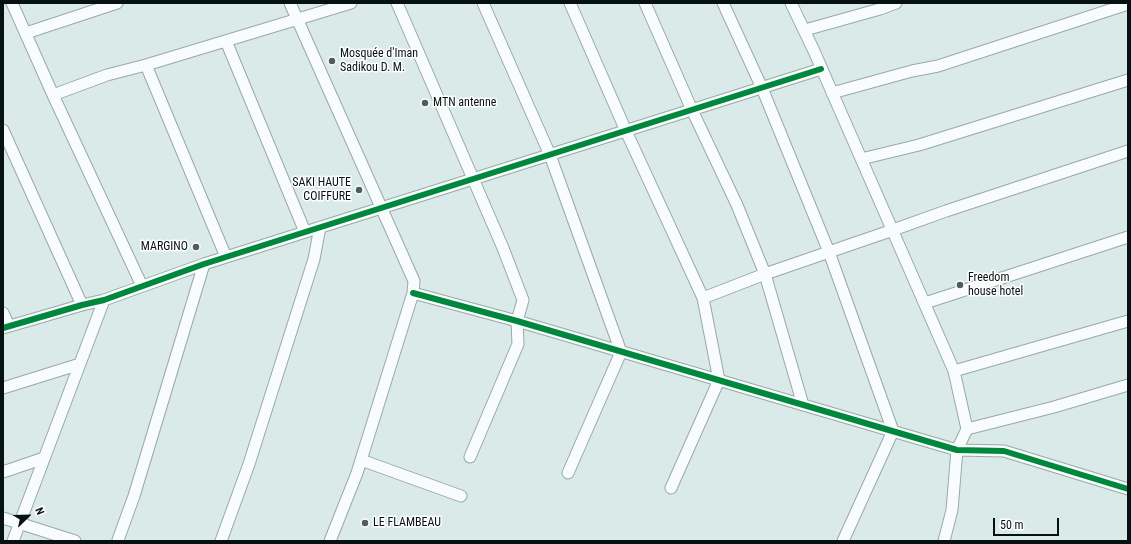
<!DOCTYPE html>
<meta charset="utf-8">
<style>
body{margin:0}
#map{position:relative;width:1131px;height:544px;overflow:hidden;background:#d9eae9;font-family:"Roboto Condensed",sans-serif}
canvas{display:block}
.frame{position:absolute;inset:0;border:4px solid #061111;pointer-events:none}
.north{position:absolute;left:8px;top:496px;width:40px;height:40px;-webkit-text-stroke:3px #fff;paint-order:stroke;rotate:67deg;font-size:11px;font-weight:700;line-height:16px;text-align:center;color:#061111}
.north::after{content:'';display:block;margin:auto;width:14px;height:18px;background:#061111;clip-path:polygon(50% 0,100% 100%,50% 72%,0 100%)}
.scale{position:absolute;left:993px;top:518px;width:66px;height:18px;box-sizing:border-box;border:2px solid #061111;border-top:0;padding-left:5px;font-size:12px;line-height:14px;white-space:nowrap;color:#061111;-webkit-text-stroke:3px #fff;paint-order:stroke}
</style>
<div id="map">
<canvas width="1131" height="544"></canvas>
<div class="frame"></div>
<div class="north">N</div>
<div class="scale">50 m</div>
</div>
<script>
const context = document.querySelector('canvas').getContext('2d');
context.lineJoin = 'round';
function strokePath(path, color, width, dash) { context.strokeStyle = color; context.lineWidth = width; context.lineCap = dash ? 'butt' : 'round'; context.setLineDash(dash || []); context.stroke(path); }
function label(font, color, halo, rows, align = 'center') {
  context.font = font + ' "Roboto Condensed",sans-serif'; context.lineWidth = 3; context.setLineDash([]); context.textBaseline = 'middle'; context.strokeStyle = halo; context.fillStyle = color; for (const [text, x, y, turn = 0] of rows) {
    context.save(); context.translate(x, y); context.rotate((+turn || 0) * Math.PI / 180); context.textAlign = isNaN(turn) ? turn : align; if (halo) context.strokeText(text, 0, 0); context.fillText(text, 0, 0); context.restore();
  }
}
const minor = new Path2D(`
 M12,3l41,92 89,191
 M290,3l124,278 -1,12 -56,180 -27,68
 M397,3l106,245 20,52 -6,21 1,23 -48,113
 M483,3l67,152 71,197 -53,121
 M570,3l56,128 77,167 16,82 -48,108
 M645,3l47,107 45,95 28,69 38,131
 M723,3l39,85 67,164 64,179 -50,110
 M791,3l23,48 140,320 13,58 -10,21 -5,60 -8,31
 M805,30l75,-21 16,-6
 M26,33l91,-30
 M226,41l79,191
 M146,65l80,192
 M832,93l80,-22 26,-5 190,-62
 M53,95l54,-20 39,-10 205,-62
 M3,130l79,175
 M861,159l58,-14 209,-65
 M413,293l104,28 440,129 47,1 124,38
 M703,298l62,-24 128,-44 53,-19 182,-60
 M925,303l203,-66
 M3,313l6,13
 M3,328l79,-23 22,-5 100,-36 617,-195
 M954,371l174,-50
 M3,388l77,-24
 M967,429l87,-22 74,-22
 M361,460l100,36
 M3,472l41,-14
 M3,518l72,23
 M118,540l16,-44 70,-232
 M13,541l91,-241
 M221,541l28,-77 65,-205 6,-32`);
const cycleway = new Path2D(`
 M413,293l104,28 440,129 47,1 124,38
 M3,328l79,-23 22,-5 100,-36 617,-195`);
const markers = [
 [332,61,4,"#505d5d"],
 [425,103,4,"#505d5d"],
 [359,190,4,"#505d5d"],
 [196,247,4,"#505d5d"],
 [960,285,4,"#505d5d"],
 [365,523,4,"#505d5d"]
];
const poiNames = [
 ["Mosquée d'Iman",340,54],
 ["Sadikou D. M.",340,68],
 ["MTN antenne",433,103],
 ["SAKI HAUTE",351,183,"right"],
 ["COIFFURE",351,197,"right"],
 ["MARGINO",188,247,"right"],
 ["Freedom",968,278],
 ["house hotel",968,292],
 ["LE FLAMBEAU",373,523]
];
strokePath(minor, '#9aa8a7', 13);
strokePath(minor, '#f9fcfc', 11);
strokePath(cycleway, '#00873e', 6);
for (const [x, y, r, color] of markers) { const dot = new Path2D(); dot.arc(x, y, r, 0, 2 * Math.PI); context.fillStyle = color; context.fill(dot); strokePath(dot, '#fff', 1.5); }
label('12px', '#061111', '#fff', poiNames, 'left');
</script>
